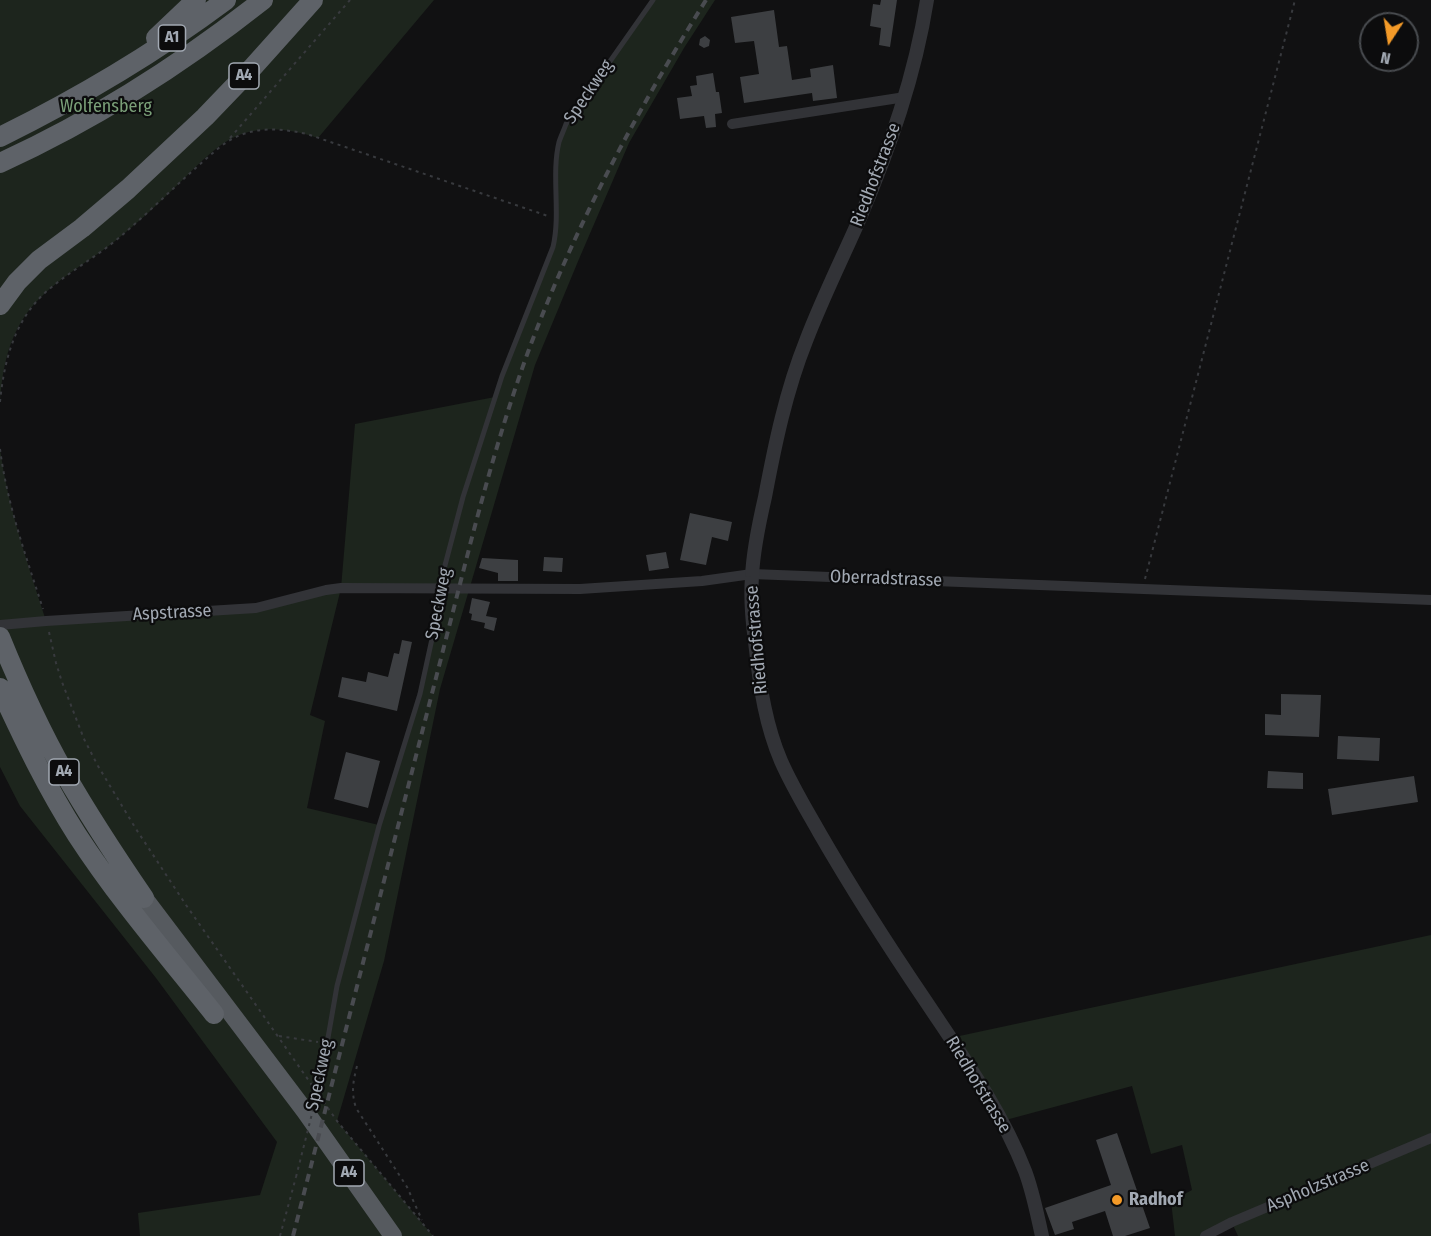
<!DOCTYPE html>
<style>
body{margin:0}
#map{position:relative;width:1431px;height:1236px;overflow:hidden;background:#111112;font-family:"Fira Sans Condensed",sans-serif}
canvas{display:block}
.north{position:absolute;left:1359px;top:12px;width:60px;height:60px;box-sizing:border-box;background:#0c0c0d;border:2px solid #484b4f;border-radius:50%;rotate:192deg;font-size:16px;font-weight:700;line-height:24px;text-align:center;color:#a2a9b3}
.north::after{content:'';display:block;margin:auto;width:21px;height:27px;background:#f39a28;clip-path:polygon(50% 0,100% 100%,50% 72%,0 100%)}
</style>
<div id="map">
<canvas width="1431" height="1236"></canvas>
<div class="north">N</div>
</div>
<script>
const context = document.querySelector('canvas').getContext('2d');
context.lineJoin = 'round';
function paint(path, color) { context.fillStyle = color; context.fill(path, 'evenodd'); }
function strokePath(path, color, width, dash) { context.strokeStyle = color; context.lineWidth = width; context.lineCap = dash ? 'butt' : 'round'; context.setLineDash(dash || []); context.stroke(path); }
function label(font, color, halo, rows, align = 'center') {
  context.font = font + ' "Fira Sans Condensed",sans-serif'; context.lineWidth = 4.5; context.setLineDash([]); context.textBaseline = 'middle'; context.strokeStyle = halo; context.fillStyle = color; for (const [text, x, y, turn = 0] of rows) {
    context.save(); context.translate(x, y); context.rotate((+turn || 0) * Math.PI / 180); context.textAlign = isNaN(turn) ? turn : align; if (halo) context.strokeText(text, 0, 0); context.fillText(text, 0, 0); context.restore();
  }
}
const green = new Path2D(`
 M0,0h434l-116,138c-24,-8 -51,-13 -76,-4 -26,8 -54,42 -74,60 -15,15 -31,29 -48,43 -32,27 -73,45 -97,82 -16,25 -21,54 -23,83z
 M653,0h62l-31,48 -55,95 -50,116 -44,106 -95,324 -56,272 -47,160 96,115h-293l-2,-23 122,-18 17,-53 -121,-164 -136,-172 -20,-39v-318c8,59 28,115 46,172l198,-12 97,-21 14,-164 140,-27 58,-150 4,-96 9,-27zM341,588h98l-19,106 -41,131 -72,-17 18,-87 -15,-6z
 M1431,935v301h-193l-6,-13 -27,13h-30l-4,-35 21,-11 -10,-45 -31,9 -19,-68 -130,35 -52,-83z`);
const building = new Path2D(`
 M881,0h16l-7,47 -11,-2 2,-17 -11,-2 3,-22 7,1z
 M774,10l5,37 8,-1 5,34 19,-3 -1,-8 23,-4 4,33 -24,3 -1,-8 -68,10 -4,-26 19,-3 -5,-33 -19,2 -4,-26z
 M705,36l5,4 -1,6 -5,2 -5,-3 1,-6z
 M713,73l3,19h3l3,21 -7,1 1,13 -10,1 -2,-12 -24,3 -3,-21 15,-2 -2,-10 7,-1 -1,-9z
 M690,513l42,9 -4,19 -16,-4 -6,28 -26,-5z
 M666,552l3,16 -20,3 -3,-16z
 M544,557l19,1 -1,14 -19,-1z
 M482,558l36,2v21h-20v-8l-19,-5z
 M472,598l18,4 -4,14 11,2 -3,13 -10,-3 1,-5 -14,-3 1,-6 -3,-1z
 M402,640l10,2 -15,69 -59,-14 4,-20 24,5 2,-10 20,5 6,-24 5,1z
 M1281,694l40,1 -2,42 -54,-2v-21l16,1z
 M1338,736l42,2 -1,23 -42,-2z
 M346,752l34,9 -12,47 -34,-9z
 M1268,771l35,2v16l-36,-1z
 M1414,776l4,26 -86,13 -4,-26z
 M1117,1133l33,95 -25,8h-12l-8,-25 -33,11 2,7 -19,6 -10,-27 66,-23 -15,-45z`);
const path = new Path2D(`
 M230,138l120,-138
 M0,402c4,-42 15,-83 47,-111 23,-20 51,-35 74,-55 34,-29 65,-61 99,-89 27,-21 55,-20 87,-13l241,82
 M0,449c7,55 26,107 43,160
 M1145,579l150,-579
 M49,632l7,31 6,19 22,57 14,27 38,63 50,76 151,216 96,115
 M279,1036l39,6
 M357,1066c-4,16 -6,26 -1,42l51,79 15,33
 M280,1236l16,-59`);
const service = new Path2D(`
 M321,1078l16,-92 42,-160 41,-132 15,-69 4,-37 24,-91 39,-121 51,-129c8,-34 -2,-72 6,-105 2,-6 5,-12 7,-18l87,-124`);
const minor = new Path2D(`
 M732,124l173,-27
 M0,625l46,-4 210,-13 70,-18 15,-2 239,1 122,-8 50,-7 679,26
 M1205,1236l27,-14 199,-84`);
const tertiary = new Path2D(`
 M927,0c-12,76 -37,147 -67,218 -18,41 -38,81 -54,123 -20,50 -31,103 -41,156 -6,26 -12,53 -13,80 -2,24 1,49 4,73 4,38 10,76 25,111 11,25 25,48 38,71 34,59 70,115 108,171 36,54 74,107 98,168 8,21 12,43 17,65`);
const trunk = new Path2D(`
 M144,898l161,213 88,125`);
const motorway = new Path2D(`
 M156,38l40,-38
 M0,137c79,-39 155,-84 226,-137
 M0,163c94,-43 182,-99 263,-163
 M0,305l17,-23 22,-22 43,-32 46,-39 77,-72 48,-50 60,-67
 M0,637c19,47 40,93 65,137 24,42 51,83 79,124
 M0,688c23,50 47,100 77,147 41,63 90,120 137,179`);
const rail = new Path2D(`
 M293,1236l166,-648c20,-79 41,-159 69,-236 46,-124 108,-240 178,-352`);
const pathBridge = new Path2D(`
 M296,1177l25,-99`);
const markers = [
 [1117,1200,6,"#f39a28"]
];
const shields = [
 [172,38,27],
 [244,76,30],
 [64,772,30],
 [349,1173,30]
];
const shieldNames = [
 ["A1",172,38],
 ["A4",244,76],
 ["A4",64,772],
 ["A4",349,1173]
];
const streetNames = [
 ["Speckweg",589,92,-56],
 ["Riedhofstrasse",876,175,-69],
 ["Oberradstrasse",886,579,2],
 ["Speckweg",439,604,-79],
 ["Aspstrasse",172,613,-3],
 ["Riedhofstrasse",757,640,-95],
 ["Speckweg",320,1075,-78],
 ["Riedhofstrasse",978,1085,59],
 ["Aspholzstrasse",1318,1186,-23]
];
const parkNames = [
 ["Wolfensberg",106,107]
];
const poiNames = [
 ["Radhof",1129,1200]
];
paint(green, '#1d251d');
paint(building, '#3d3f42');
strokePath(path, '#383a3e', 2, [3, 4.5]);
strokePath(service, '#323337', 5);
strokePath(minor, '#323337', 10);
strokePath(tertiary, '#323337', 14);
strokePath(trunk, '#565a5f', 18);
strokePath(motorway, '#5e6268', 20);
strokePath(rail, '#494b50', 4, [8, 6]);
strokePath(pathBridge, '#383a3e', 2, [3, 4.5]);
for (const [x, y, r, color] of markers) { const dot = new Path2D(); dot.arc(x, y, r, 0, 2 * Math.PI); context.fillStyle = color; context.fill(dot); strokePath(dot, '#0c0c0d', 2); }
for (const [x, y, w] of shields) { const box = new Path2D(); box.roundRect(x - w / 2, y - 13, w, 26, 4.5); context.fillStyle = '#0c0c0d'; context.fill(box); strokePath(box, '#a2a9b3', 1.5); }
label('bold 16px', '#a2a9b3', null, shieldNames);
label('18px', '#a2a9b3', '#0c0c0d', streetNames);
label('18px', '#7a9f78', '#0c0c0d', parkNames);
label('bold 18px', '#a2a9b3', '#0c0c0d', poiNames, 'left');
</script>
